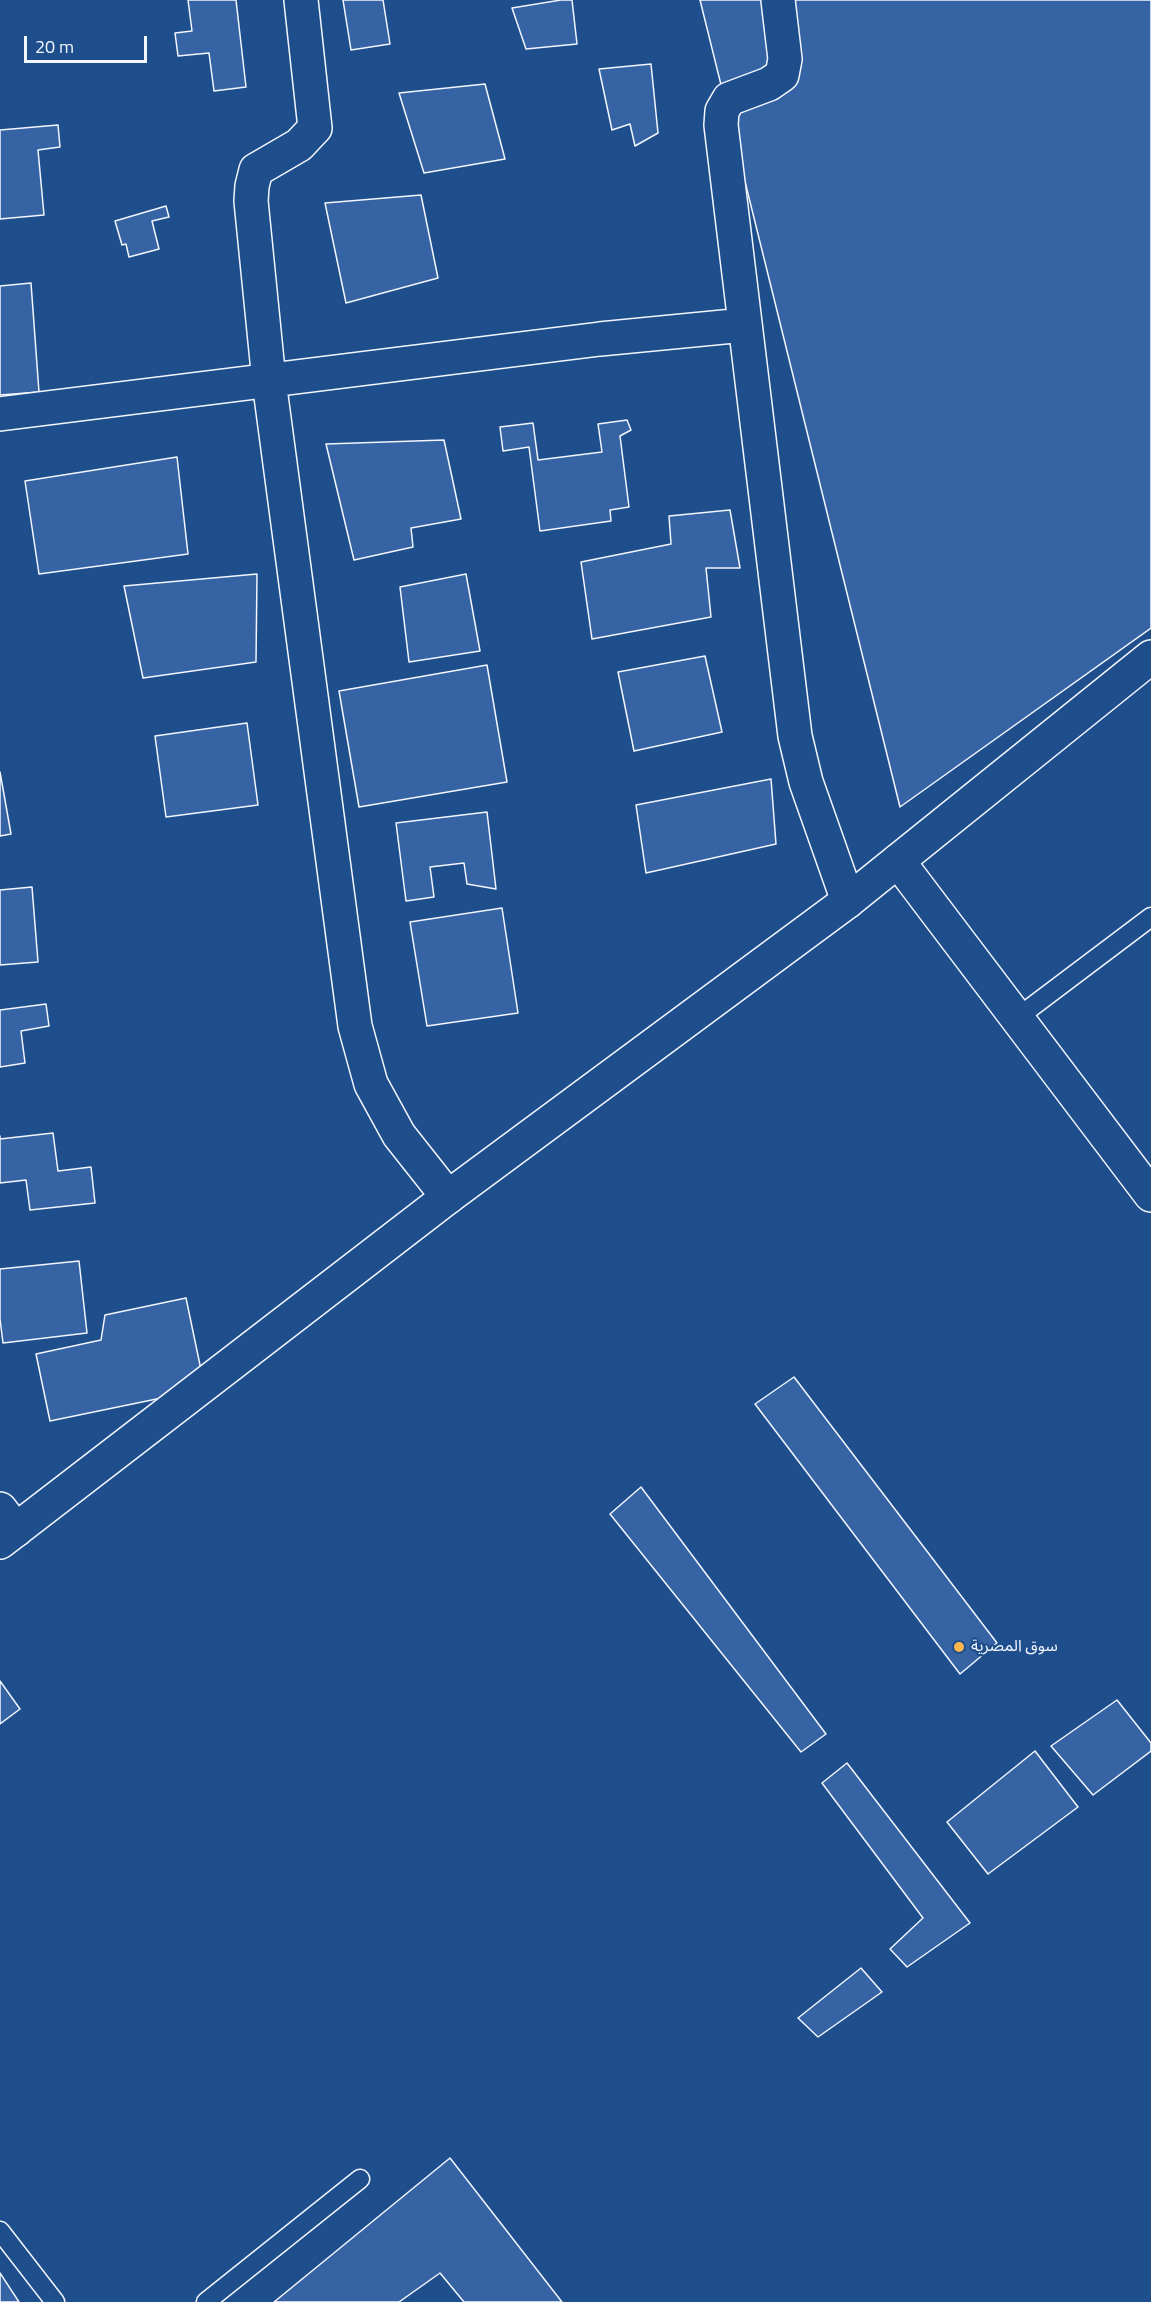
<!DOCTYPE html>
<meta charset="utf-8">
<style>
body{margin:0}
#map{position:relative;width:1151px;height:2302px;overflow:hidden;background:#1f4e8c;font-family:"Titillium Web",sans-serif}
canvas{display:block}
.scale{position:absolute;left:24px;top:36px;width:123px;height:27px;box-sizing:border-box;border:3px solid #f2f6ff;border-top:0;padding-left:8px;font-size:18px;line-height:21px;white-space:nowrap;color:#f2f6ff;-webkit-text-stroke:4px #1f4e8c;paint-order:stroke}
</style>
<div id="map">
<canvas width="1151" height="2302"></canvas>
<div class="scale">20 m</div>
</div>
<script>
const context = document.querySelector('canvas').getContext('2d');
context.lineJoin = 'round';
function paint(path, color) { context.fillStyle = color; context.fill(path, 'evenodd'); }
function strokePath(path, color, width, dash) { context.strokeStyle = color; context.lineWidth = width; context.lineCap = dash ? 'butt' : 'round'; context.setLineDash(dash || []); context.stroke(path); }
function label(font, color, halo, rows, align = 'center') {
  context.font = font + ' "Titillium Web","Noto Sans Arabic",sans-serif'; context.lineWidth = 4.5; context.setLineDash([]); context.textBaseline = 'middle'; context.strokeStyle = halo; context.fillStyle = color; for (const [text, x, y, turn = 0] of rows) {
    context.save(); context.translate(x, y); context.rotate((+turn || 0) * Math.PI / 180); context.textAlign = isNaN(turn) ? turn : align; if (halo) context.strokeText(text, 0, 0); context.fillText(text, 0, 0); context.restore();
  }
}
const building = new Path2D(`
 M188,0h48l10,87 -32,4 -5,-38 -31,3 -3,-23 17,-2z
 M343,0h40l7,44 -39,6z
 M561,0h11l5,44 -51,5 -14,-41z
 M700,0h451v628l-251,179z
 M651,64l7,69 -23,13 -5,-22 -18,6 -13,-61z
 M485,84l20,75 -81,14 -25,-80z
 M58,125l2,22 -22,3 6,65 -44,4v-89z
 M421,195l17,83 -92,25 -21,-100z
 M166,206l3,11 -17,4 7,28 -30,8 -3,-13 -4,1 -7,-24z
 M31,283l8,109 -39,3v-109z
 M627,420l4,10 -11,6 9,71 -19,3 1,11 -71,10 -11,-84 -26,4 -3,-24 33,-4 5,37 64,-8 -4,-28z
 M444,440l17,79 -50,9 2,19 -59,13 -28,-116z
 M177,457l11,97 -149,20 -14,-93z
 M730,510l10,58h-34l5,49 -119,22 -11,-77 90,-18 -2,-28z
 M257,574l-1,88 -113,16 -19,-92z
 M466,574l14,77 -71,11 -9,-75z
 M705,656l17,76 -88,19 -16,-79z
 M487,665l20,117 -148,25 -20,-116z
 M247,723l11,82 -92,12 -11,-81z
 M0,772l11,62 -11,2z
 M771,779l5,65 -130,29 -10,-68z
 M487,812l9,77 -29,-5 -3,-21 -34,4 4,30 -28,4 -10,-78z
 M32,887l6,75 -38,3v-75z
 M502,908l16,105 -91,13 -17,-104z
 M46,1004l3,22 -28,5 4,32 -25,4v-57z
 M53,1133l5,38 33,-4 4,36 -65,7 -4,-30 -26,3v-47v3z
 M79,1261l8,72 -84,10 -3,-24v-50z
 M186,1298l19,91 -155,32 -14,-67 65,-14 4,-25z
 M794,1377l203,266 -37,31 -205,-270z
 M641,1487l185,247 -25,18 -191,-238z
 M0,1681l20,28 -20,15z
 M1117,1700l34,43v8l-58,44 -42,-49z
 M1035,1751l43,56 -90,67 -41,-52z
 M847,1763l123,160 -63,44 -17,-18 33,-31 -101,-135z
 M861,1968l21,24 -64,45 -20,-19z
 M450,2158l112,144h-98l-24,-29 -41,29h-125z
 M0,2273l19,29h-19z`);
const lane = new Path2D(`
 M1017,1018l134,-101
 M0,2231l55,71
 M206,2302l154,-123`);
const street = new Path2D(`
 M301,0l14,128 -16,17 -43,25 -4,16 -1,15 18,180 86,645 16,58 28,51 49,62
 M778,0l7,59 -3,16 -13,9 -40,15 -7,12 -1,14 74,611 11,46 42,119
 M0,414l600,-75 144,-14
 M898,861l253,334
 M0,1509l16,21`);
const secondary = new Path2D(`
 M0,1542l448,-345 400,-296 303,-244`);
const markers = [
 [959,1647,6,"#ffb74d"]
];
const poiNames = [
 ["سوق المصرية",971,1647]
];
paint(building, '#3563a3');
strokePath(building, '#f2f6ff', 1.5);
strokePath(lane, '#f2f6ff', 21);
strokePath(street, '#f2f6ff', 36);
strokePath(secondary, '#f2f6ff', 36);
strokePath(lane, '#1f4e8c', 18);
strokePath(street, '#1f4e8c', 33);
strokePath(secondary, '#1f4e8c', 33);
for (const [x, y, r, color] of markers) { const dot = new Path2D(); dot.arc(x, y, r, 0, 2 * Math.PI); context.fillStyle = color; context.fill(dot); strokePath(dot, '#1f4e8c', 2); }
label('16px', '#f2f6ff', '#1f4e8c', poiNames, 'left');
</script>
